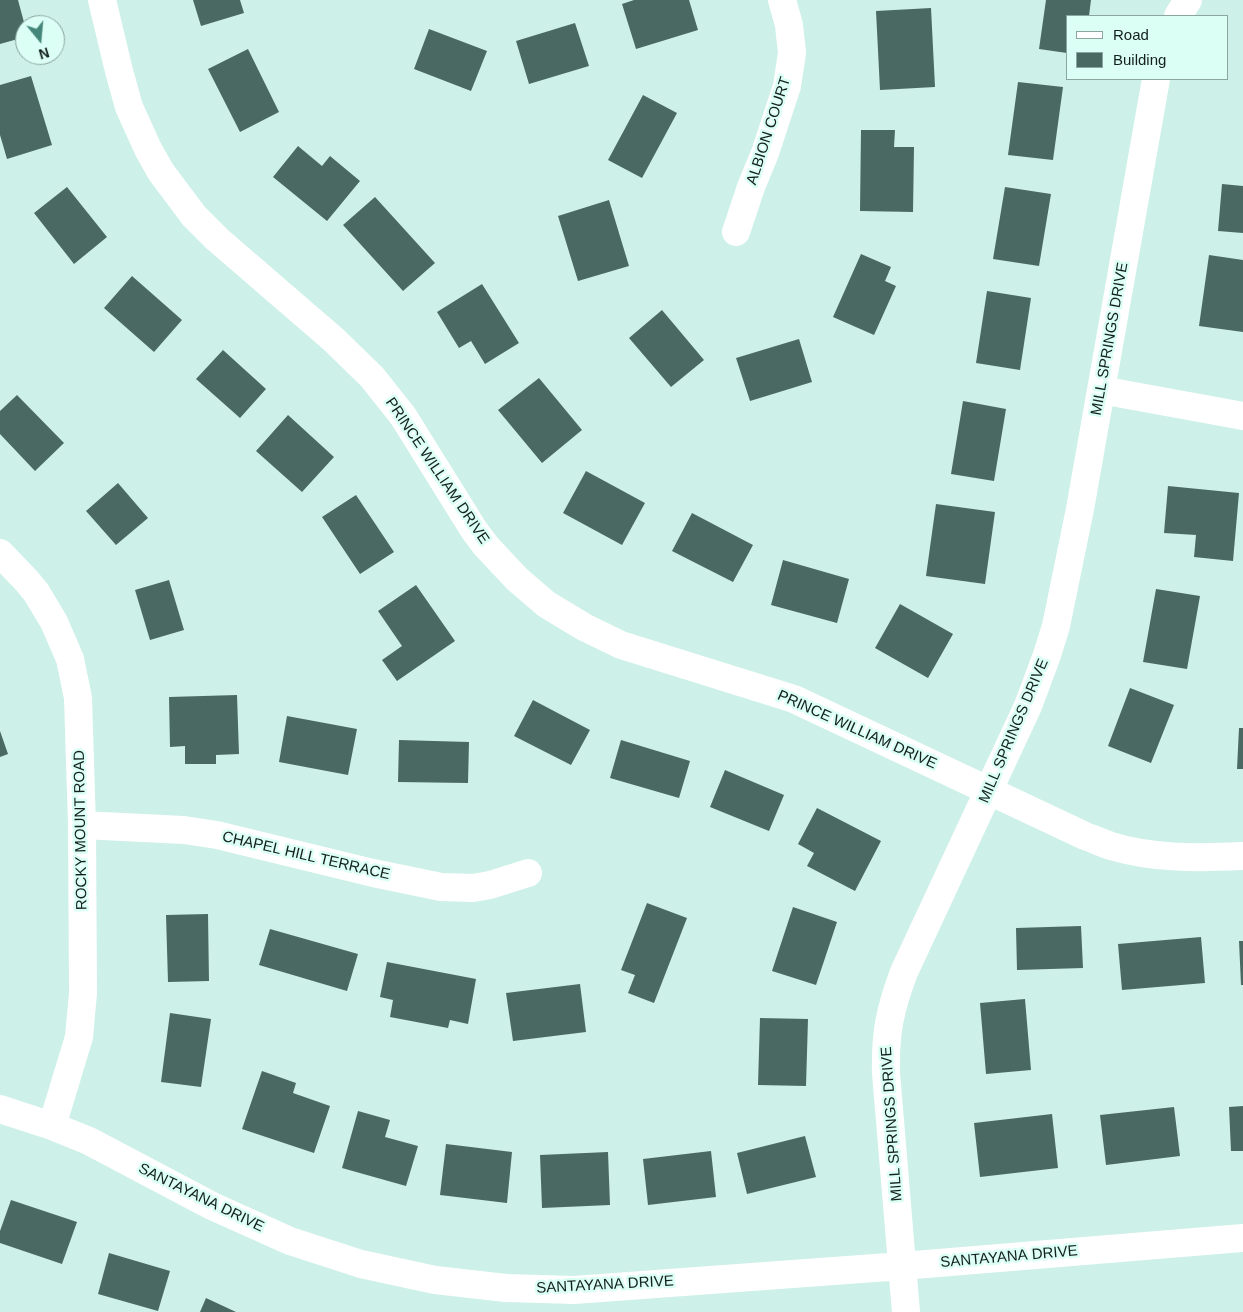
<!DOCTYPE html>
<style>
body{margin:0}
#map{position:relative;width:1243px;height:1312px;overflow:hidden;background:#cdf0e8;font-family:Helvetica,sans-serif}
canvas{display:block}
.legend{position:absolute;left:1066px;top:15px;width:162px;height:65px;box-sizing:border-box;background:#dbfef5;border:1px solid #8ba59f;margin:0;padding:6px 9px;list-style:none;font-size:15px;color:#13201d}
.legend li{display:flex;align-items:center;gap:10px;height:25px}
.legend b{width:25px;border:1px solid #8ba59f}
.north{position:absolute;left:15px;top:15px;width:50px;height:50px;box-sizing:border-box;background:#dbfef5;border:1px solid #8ba59f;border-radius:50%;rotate:163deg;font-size:14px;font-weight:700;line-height:20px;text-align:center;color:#13201d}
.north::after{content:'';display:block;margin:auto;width:18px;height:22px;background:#44877a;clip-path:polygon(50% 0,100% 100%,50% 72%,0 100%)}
</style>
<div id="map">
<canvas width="1243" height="1312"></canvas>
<ul class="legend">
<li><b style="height:6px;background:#fff"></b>Road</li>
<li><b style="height:14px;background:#4a6962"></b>Building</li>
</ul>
<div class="north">N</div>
</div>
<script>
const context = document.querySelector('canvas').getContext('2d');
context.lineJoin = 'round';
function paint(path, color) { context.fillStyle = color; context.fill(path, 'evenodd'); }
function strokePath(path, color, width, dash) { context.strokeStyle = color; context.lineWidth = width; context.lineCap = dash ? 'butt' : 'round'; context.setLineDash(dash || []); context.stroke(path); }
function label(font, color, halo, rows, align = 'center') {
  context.font = font + ' Helvetica,sans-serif'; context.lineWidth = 5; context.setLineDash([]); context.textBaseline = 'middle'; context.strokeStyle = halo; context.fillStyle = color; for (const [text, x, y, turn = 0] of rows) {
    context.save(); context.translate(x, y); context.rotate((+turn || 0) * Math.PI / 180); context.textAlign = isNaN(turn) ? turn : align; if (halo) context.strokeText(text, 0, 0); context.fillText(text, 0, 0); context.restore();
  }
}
const building = new Path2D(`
 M0,0h18l7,26v11l-25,7z
 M193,0h47l4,13 -43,13z
 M634,0h55l9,30 -62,19 -14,-45z
 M1046,0h45l-2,16h-22v37l-28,-4z
 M931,8l4,79 -55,3 -4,-79z
 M575,23l14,43 -60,18 -13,-43z
 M429,29l58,22 -16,40 -57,-22z
 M248,49l31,63 -39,20 -32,-63z
 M31,76l21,69 -45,14 -7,-24v-50z
 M1018,82l45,5 -10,73 -45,-5z
 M643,95l34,18 -35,65 -34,-18z
 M861,130h34l-1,17h20l-1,65 -53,-1z
 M298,146l24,20 8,-10 30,25 -33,40 -54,-44z
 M1222,184l21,2v47l-25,-2z
 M67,187l40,50 -33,27 -40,-51z
 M1005,187l46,7 -12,72 -46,-7z
 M375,197l60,66 -32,28 -60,-66z
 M609,200l20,66 -51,15 -20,-65z
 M861,254l30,13 -6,14 11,5 -22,49 -41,-18z
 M1209,255l34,5v72l-44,-6z
 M132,276l50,44 -28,32 -50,-44z
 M482,284l37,59 -34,21 -14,-23 -12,7 -22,-36z
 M987,291l44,7 -11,72 -44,-7z
 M662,310l42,50 -33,27 -42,-49z
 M799,339l13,43 -62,19 -14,-43z
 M223,350l43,39 -26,29 -44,-39z
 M539,378l43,52 -40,33 -44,-53z
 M17,395l47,48 -29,28 -35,-37v-23z
 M963,401l43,8 -12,72 -43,-7z
 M288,415l46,42 -32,35 -46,-41z
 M586,471l59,32 -23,42 -59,-32z
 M118,483l30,35 -32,27 -30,-34z
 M1168,486l71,7 -6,68 -39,-4 2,-22 -32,-2z
 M356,495l38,57 -34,22 -38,-57z
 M936,504l59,8 -10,72 -59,-8z
 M692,513l61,32 -20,37 -61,-31z
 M783,560l66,19 -12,44 -66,-18z
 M169,580l15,50 -34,10 -15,-50z
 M416,585l39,56 -58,40 -15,-21 20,-14 -24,-35z
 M1156,589l44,7 -13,73 -44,-7z
 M900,604l53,30 -25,44 -53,-30z
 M1130,688l44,17 -23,58 -43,-17z
 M237,695l2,59 -23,1v9h-31v-18l-15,1 -1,-50z
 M533,700l57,30 -19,35 -57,-29z
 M287,716l70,13 -9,46 -69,-13z
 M1239,728h4v41h-6z
 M0,731l8,23 -8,3z
 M399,740l70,2 -1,41 -70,-1z
 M621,740l69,21 -11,37 -69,-20z
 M725,770l59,25 -15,36 -59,-24z
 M817,808l64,33 -26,50 -48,-25 7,-13 -16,-9z
 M647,903l40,15 -33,85 -26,-10 7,-18 -14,-5z
 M793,907l44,15 -21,63 -44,-14z
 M208,914l1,67 -41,1 -2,-67z
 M1081,926l2,42 -66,2 -1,-42z
 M270,929l88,25 -11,37 -88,-26z
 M1201,937l4,46 -83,7 -4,-46z
 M1239,941h4v44h-2z
 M387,962l89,17 -8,45 -18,-4 -2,8 -58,-11 3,-17 -13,-3z
 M580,984l6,48 -73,9 -7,-48z
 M1025,999l6,71 -45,4 -6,-71z
 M170,1013l41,6 -10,68 -40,-5z
 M760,1018l48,1 -2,67 -48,-1z
 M262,1071l34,12 -3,10 37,13 -16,47 -72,-24z
 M1243,1106v45h-12l-2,-44z
 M1174,1107l6,49 -74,9 -6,-50z
 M358,1111l32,9 -5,17 33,9 -12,40 -64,-18z
 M1052,1114l6,54 -78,9 -6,-54z
 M805,1136l11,41 -69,17 -10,-41z
 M446,1144l66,8 -5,51 -67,-8z
 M711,1151l5,46 -68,8 -5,-46z
 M608,1152l2,53 -68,3 -2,-53z
 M11,1200l66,22 -15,42 -62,-21v-12z
 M109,1253l61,18 -12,40 -60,-17z
 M206,1298l30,14h-36z`);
const minor = new Path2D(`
 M102,0l17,71 10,36 19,42 13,23 33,44 23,23 117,101 38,37 31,39 71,114 12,16 31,33 29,25 38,23 37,18 173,54 291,137c9,3 17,7 26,10 42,13 88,12 132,10
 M1178,16l10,-16
 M736,232l15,-45 14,-34 22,-67 5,-33 -3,-28 -7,-25
 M1101,390l142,26
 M0,553l26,27 10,12 18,30 16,37 8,39 4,127 1,168 -4,44 -27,89
 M82,825l102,5 33,5 156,38 68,14 32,1 17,-3 38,-12
 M0,1109l52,17 37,15 123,65 78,35 71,23 74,16 71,8 68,2 328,-24 341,-28
 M906,1312l-20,-239c-1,-40 4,-64 18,-101l124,-266 19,-51 9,-29 24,-117 76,-430`);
const streetNames = [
 ["ALBION COURT",769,131,-72],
 ["MILL SPRINGS DRIVE",1110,339,-80],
 ["PRINCE WILLIAM DRIVE",437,471,56],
 ["PRINCE WILLIAM DRIVE",857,730,24],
 ["MILL SPRINGS DRIVE",1014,731,-67],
 ["ROCKY MOUNT ROAD",81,830,-91],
 ["CHAPEL HILL TERRACE",306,856,13],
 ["MILL SPRINGS DRIVE",892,1124,-94],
 ["SANTAYANA DRIVE",201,1198,26],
 ["SANTAYANA DRIVE",1009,1257,-5],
 ["SANTAYANA DRIVE",605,1285,-3]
];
paint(building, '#4a6962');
strokePath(minor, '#fff', 28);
label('15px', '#13201d', '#dbfef5', streetNames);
</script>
